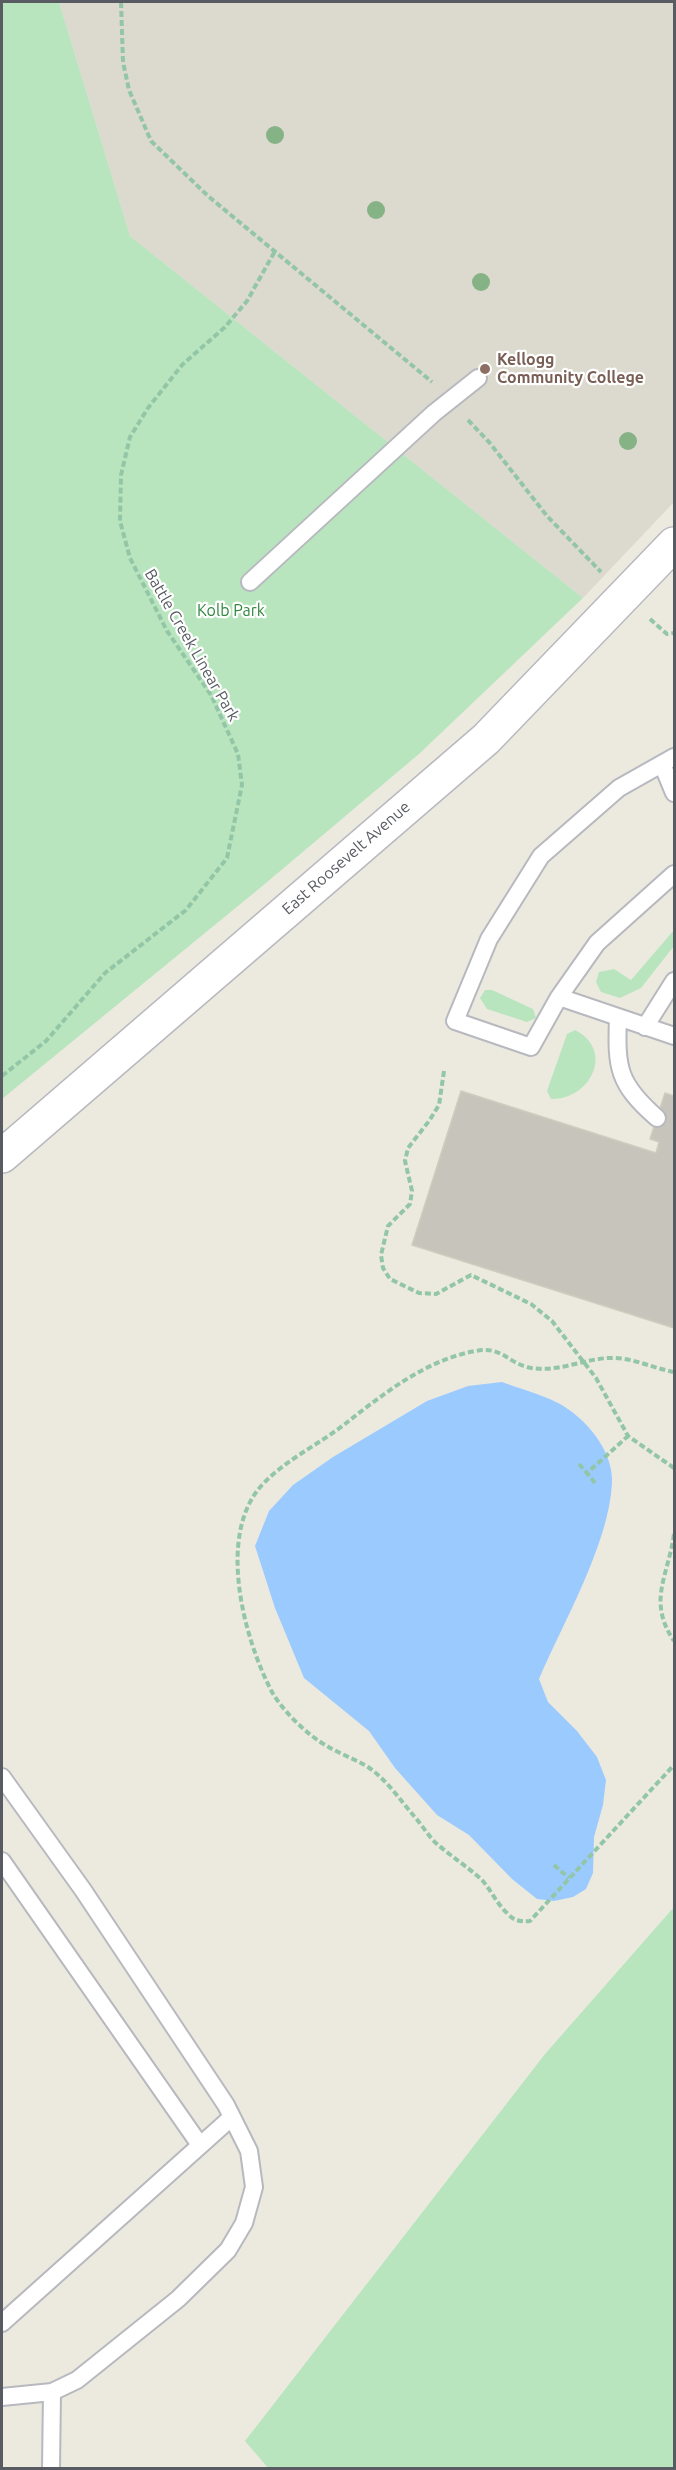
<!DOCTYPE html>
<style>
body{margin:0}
#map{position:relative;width:676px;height:2470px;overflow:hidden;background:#eceadf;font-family:Ubuntu,sans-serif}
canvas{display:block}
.frame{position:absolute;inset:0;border:3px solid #585b61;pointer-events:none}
</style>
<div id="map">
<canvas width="676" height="2470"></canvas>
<div class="frame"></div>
</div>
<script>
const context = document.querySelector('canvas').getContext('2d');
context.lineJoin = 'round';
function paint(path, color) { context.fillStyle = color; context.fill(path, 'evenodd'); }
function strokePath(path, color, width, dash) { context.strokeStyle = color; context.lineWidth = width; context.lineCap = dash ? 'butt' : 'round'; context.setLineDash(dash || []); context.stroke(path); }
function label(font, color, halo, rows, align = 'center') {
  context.font = font + ' Ubuntu,sans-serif'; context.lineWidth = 4.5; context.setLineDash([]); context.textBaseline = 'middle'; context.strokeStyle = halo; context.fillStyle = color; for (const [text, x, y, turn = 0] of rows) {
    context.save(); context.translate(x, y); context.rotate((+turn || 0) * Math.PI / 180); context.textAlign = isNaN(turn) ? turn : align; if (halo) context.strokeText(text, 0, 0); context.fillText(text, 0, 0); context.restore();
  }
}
const education = new Path2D(`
 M59,2h615v500l-91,96 -453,-362z`);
const green = new Path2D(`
 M2,2h57l71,234 453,362 -164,156 -159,134 -258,211z
 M674,930v16l-33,42 -21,10 -19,-6 -5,-10 3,-10 15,-3 17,11z
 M485,990h7l41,19 3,9 -9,4 -40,-13 -7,-11z
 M575,1030c40,20 16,70 -24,69l-4,-8 20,-57z
 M674,1907v561h-406l-23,-27 300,-387z`);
const water = new Path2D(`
 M502,1382c18,7 39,12 56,21 27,14 56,48 54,80 -3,61 -49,140 -73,196l9,23 29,29 20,26 9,23 -3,25 -9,32 -1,36 -7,16 -13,8 -19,4 -17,-2 -25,-20 -43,-44 -32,-20 -42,-47 -26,-37 -65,-53 -29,-70 -20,-62 14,-35 24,-26 40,-28 94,-56 41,-15z`);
const building = new Path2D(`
 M461,1091l195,62 3,-11 -9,-3 15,-46 9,3v232l-262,-83z`);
const path = new Path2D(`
 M121,2l2,60 6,28 22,51 57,55 224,186
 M468,420l21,22 58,74 54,56
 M650,619l17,15 7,-1
 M444,1071l-5,34 -10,16 -21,27 -3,13 7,30 -2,13 -22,22 -7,29 2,13 7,11 29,14 17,1 35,-19 60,29 21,17 44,57 32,58 46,32
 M2,1076l44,-35 59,-68 81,-63 41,-52 15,-73 -4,-31 -27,-59 -44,-64 -37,-73 -10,-37 1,-46 9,-38 18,-29 34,-43 43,-38 22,-26 28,-50
 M674,1372c-22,-4 -42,-15 -65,-14 -26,1 -55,16 -82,9 -21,-6 -26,-21 -52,-16 -49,9 -92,43 -130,73 -27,21 -60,36 -83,61 -46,50 -18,154 10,207 11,19 35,43 55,54 13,8 28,13 41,21 18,12 33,34 46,49 8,9 15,21 23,28 15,13 31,23 45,36 9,10 15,24 25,33 7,8 13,9 23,8l144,-156
 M579,1464l8,9
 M595,1483l-8,-10 41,-37
 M674,1534c-6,43 -27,67 0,107
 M554,1865l15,13`);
const lane = new Path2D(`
 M250,582l184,-169 44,-35
 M674,757l-55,31 -78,68 -52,83 -34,82 76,26 28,-50 38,-54 77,-69
 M662,764l12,29
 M559,997l115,39
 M618,1018c-2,50 0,66 39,100
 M645,1027l29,-46
 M2,1777l81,113 143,215 23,46 5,36 -10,36 -16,27 -50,49 -101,81 -25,12 -50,5
 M2,1861l198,284
 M2,2323l230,-206
 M51,2468l1,-76`);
const street = new Path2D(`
 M2,1156l484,-417 188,-195`);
const trees = [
 [275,135],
 [376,210],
 [481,282],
 [628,441]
];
const markers = [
 [485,369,6,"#8d6e63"]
];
const educationNames = [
 ["Kellogg",497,360],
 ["Community College",497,378]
];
const parkNames = [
 ["Kolb Park",231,611]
];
const streetNames = [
 ["Battle Creek Linear Park",192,645,60],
 ["East Roosevelt Avenue",346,858,-41]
];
paint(education, '#dcd9ce');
paint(green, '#b9e5be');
paint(water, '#9bcaff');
paint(building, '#c7c4bc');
strokePath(building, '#d0ccbd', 1.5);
strokePath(lane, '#b7b9bf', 20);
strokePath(street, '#b7b9bf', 36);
strokePath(path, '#92c6a6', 4, [6, 3]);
strokePath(lane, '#fff', 16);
strokePath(street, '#fff', 33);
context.fillStyle = '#86b386';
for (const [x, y] of trees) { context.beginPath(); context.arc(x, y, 9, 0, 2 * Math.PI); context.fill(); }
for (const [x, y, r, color] of markers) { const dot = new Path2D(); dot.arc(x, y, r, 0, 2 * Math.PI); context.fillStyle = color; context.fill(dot); strokePath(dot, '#fff', 2); }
label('bold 16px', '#785e54', '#fff', educationNames, 'left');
label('16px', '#32863e', '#fff', parkNames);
label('16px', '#585b61', '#fff', streetNames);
</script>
